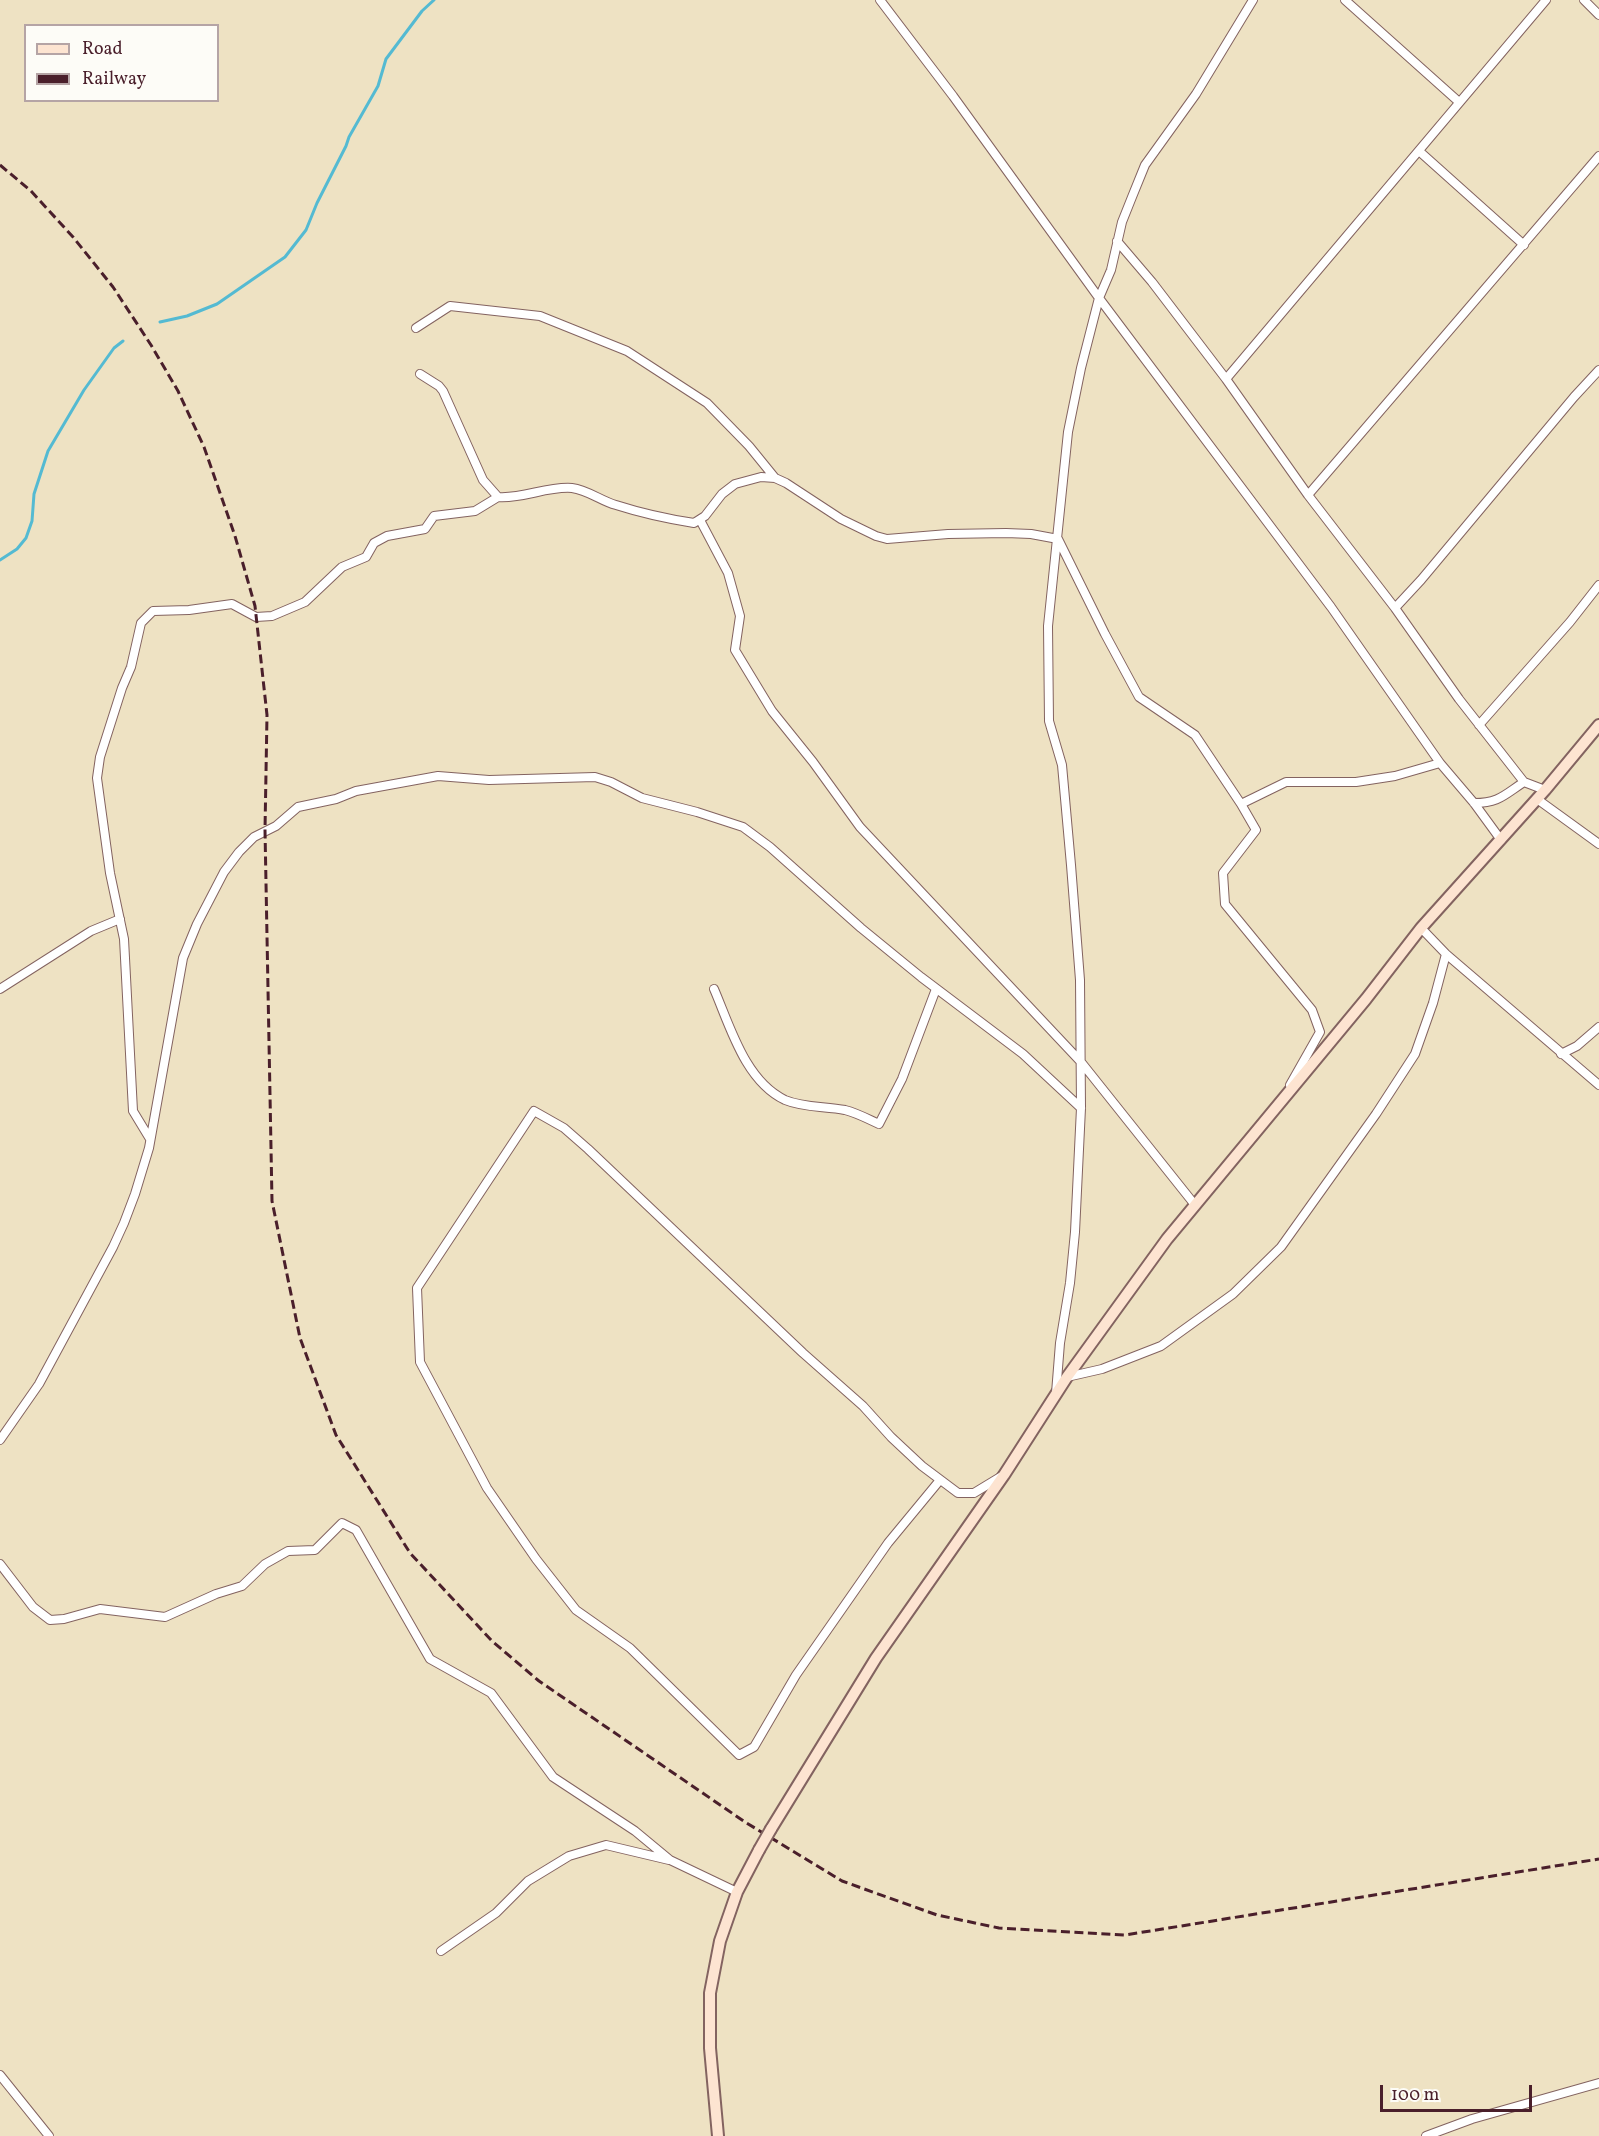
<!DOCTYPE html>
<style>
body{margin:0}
#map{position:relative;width:1599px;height:2136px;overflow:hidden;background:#eee2c3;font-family:Vollkorn,serif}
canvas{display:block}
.legend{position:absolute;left:24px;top:24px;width:195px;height:78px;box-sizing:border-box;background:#fdfcf7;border:2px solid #b5a4a5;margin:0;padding:8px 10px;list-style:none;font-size:18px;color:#4a1f2b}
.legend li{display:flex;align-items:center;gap:12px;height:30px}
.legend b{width:30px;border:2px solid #b5a4a5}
.scale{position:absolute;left:1380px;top:2085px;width:152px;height:27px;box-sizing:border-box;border:3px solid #4a1f2b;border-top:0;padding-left:8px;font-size:18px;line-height:21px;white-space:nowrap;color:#4a1f2b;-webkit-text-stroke:4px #fdfcf7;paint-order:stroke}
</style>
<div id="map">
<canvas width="1599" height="2136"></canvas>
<ul class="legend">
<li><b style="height:8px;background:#fde4d1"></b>Road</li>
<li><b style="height:8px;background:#4a1f2b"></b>Railway</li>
</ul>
<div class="scale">100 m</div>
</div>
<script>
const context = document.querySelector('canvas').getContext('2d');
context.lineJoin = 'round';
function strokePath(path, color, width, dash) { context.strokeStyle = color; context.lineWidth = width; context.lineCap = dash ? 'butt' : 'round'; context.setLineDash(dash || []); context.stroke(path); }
const stream = new Path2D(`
 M160,322l27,-6 30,-12 68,-47 21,-27 11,-27 29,-57 3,-9 29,-51 8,-27 36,-48 12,-11
 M0,560l17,-11 9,-11 6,-17 2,-27 14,-43 36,-61 30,-42 9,-7`);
const street = new Path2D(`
 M880,0l73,96 146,202 232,309 109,156 34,40 27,37
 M1345,0l114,102
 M1584,0l15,15
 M1419,151l105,94
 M1117,241l35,41 74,97 82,116 87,113 64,91 65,83 21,8
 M416,328l34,-22 90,10 87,35 80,52 42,43 26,32
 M420,374l19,12 4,5 40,89 15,17c25,2 49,-11 74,-9 16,2 29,13 44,17 25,8 52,14 78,18l11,-7 17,-22 13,-10 26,-7 14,1 11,5 55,36 35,17 11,3 61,-5 58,-1 25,1 27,5 47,95 34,63 56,38 46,69 15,26 -33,43 2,31 87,106 8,22 -30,53
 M1226,379l320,-379
 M1308,495l291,-339
 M700,520l28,53 12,43 -5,34 37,61 41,51 47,65 221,235 114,143
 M1395,608l26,-28 153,-183 25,-27
 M1479,725l91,-103 29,-37
 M1537,799l62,45
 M1474,803c25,0 30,-8 50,-21
 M1241,804l45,-22h70l39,-6 45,-13
 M1421,928l25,26 153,131
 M0,989l91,-58 29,-12
 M714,989c16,37 31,92 71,111 19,8 41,6 60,10 12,3 23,9 34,14l23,-45 34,-90
 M1561,1054l16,-8 22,-19
 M150,1139l-17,-28 -9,-172 -14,-66 -13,-95 3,-21 22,-69 9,-21 10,-44 12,-12 36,-1 43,-6 24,13 16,-1 33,-14 37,-35 24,-10 8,-14 13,-7 38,-7 9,-13 41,-5 23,-14
 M1067,1377l35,-8 59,-23 72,-52 48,-47 95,-133 39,-60 18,-51 13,-49
 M1056,1393l4,-50 10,-60 5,-51 6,-124 -1,-128 -9,-115 -9,-100 -13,-44 -1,-95 20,-194 13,-64 18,-70 12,-28 11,-48 10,-25 13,-32 51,-71 57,-94
 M0,1440l39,-56 74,-137 11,-24 11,-29 14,-46 34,-190 14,-34 27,-52 15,-20 15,-15 22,-11 22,-19 38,-8 20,-8 82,-15 51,4 106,-3 16,5 31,16 55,14 46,15 27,20 91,81 60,49 102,77 58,54
 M940,1480l-52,63 -92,132 -42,72 -15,8 -109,-107 -54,-38 -40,-51 -49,-71 -67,-126 -3,-74 117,-177 30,17 24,21 215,204 60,53 28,31 31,29 36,27h16l28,-17
 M0,1564l33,43 17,13 14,-1 36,-10 65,8 51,-23 26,-8 23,-22 23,-13 27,-1 27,-27 14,7 74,129 61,34 62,84 82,54 35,29 67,32
 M441,1951l55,-38 32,-32 41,-25 37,-11 63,15
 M0,2075l49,61
 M1426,2136l46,-17 127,-36`);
const secondary = new Path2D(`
 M771,1829l105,-171 128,-183 63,-98 100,-138 199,-240 55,-71 124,-138 54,-65
 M718,2136l-8,-88v-55l10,-52 17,-49 22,-42`);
const rail = new Path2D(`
 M0,165l31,26 42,46 40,50 38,58 27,46 26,56 31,89 20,70 12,109 -2,115 7,371 28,137 36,97 74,118 82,88 47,40 206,141 97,59 95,34 62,13 126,7 474,-76`);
const secondaryBridge = new Path2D(`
 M759,1850l12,-21`);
strokePath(stream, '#54bad2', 3);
strokePath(street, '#836360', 10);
strokePath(secondary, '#836360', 14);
strokePath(street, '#fff', 8);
strokePath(secondary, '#fde4d1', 10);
strokePath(rail, '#4a1f2b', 3, [9, 4.5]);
strokePath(secondaryBridge, '#836360', 14, []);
strokePath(secondaryBridge, '#fde4d1', 10);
</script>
